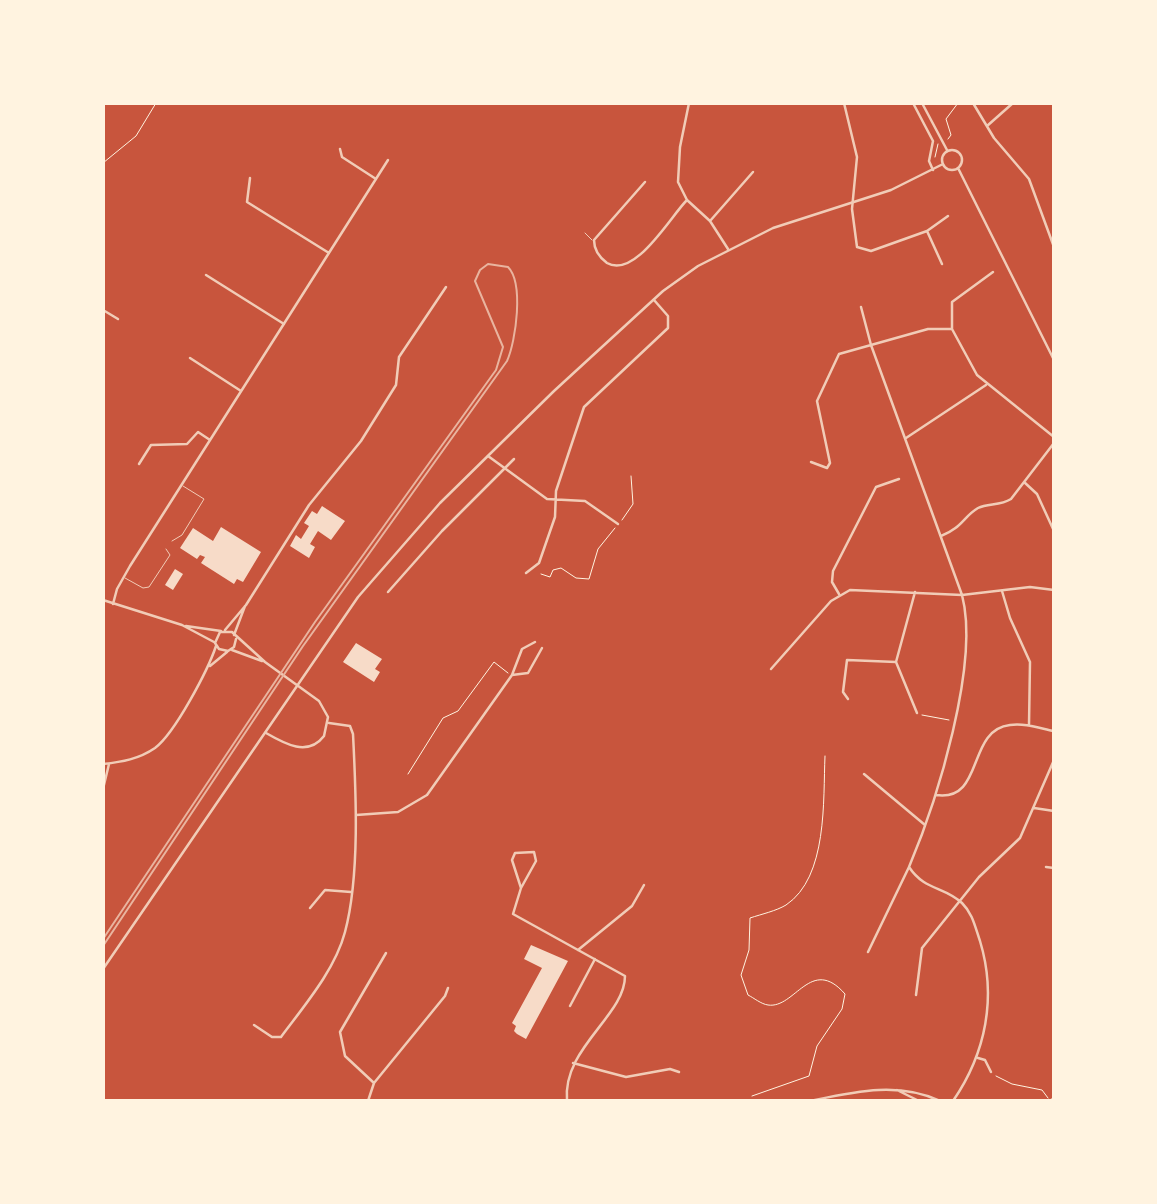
<!DOCTYPE html>
<style>
body{margin:0}
#map{position:relative;width:1157px;height:1204px;overflow:hidden;background:#c8553d;font-family:Literata,serif}
canvas{display:block}
.frame{position:absolute;inset:0;border:105px solid #fff3e0;pointer-events:none}
</style>
<div id="map">
<canvas width="1157" height="1204"></canvas>
<div class="frame"></div>
</div>
<script>
const context = document.querySelector('canvas').getContext('2d');
context.lineJoin = 'round';
function paint(path, color) { context.fillStyle = color; context.fill(path, 'evenodd'); }
function strokePath(path, color, width, dash) { context.strokeStyle = color; context.lineWidth = width; context.lineCap = dash ? 'butt' : 'round'; context.setLineDash(dash || []); context.stroke(path); }
const building = new Path2D(`
 M322,506l23,15 -14,19 -13,-9 -8,13 5,3 -6,11 -19,-12 6,-11 5,4 8,-13 -5,-3 8,-12 5,3z
 M221,527l40,25 -18,30 -6,-3 -3,5 -33,-21 4,-6 -5,-2 -3,4 -17,-11 13,-20 20,13z
 M175,569l8,5 -10,16 -8,-5z
 M356,643l26,16 -7,10 5,3 -6,10 -31,-20z
 M531,945l37,16 -42,78 -9,-5 -3,-3 2,-5 -4,-3 30,-55 -18,-9z`);
const path = new Path2D(`
 M948,139l3,-4 -5,-16 12,-16
 M935,157l3,-13
 M103,163l33,-27 20,-33
 M622,520l11,-16 -2,-28
 M541,574l9,3 3,-7 8,-2 15,10 13,1 9,-30 17,-21
 M922,715l27,5
 M408,774l35,-56 15,-7 36,-49 14,11
 M996,1076l16,8 30,6 6,8
 M752,1096l57,-20 8,-30 25,-37 3,-15c-34,-39 -50,15 -77,11 -7,-1 -14,-7 -20,-10l-7,-20 8,-25 1,-32c12,-4 26,-7 36,-13 42,-28 37,-105 39,-149`);
const service = new Path2D(`
 M585,233l7,7
 M172,541l10,-6 22,-36 -21,-13
 M125,578l18,10 6,-1 21,-32 -4,-6`);
const minor = new Path2D(`
 M689,103l-9,44 -2,35 9,18 23,21 18,28
 M844,103l13,54 -5,52 5,38 14,4 56,-20 15,33
 M913,103l20,38 -4,20 4,9
 M973,103l21,35 35,41 25,68
 M987,126l26,-23
 M340,149l2,8 34,22
 M250,178l-3,24 82,51
 M645,182l-51,58c0,10 5,17 13,23 28,16 63,-46 80,-63
 M710,221l43,-49
 M927,231l21,-15
 M993,272l-41,30v27l25,46 77,62
 M206,275l78,49
 M861,307l10,38 91,250c18,68 -25,206 -53,272 16,24 35,19 53,36 11,11 13,24 18,38 17,56 6,112 -27,160
 M103,310l15,9
 M190,358l51,33
 M906,438l80,-53
 M488,456l59,43 38,2 33,23
 M811,462l16,6 3,-5 -13,-62 22,-47 89,-25h24
 M139,464l12,-19 36,-1 11,-12 12,8
 M1024,482l13,12 17,37
 M941,536c21,-8 23,-20 37,-28 10,-5 22,-2 33,-9l43,-56
 M526,573l13,-10 16,-46 1,-26 28,-84 84,-79v-12l-14,-16
 M1002,591l8,27 20,44 -1,63
 M388,592l54,-61 72,-72
 M915,592l-19,70 21,51
 M839,594l-7,-12 1,-11 43,-84 23,-8
 M103,600l79,25 32,17
 M113,604l4,-15 13,-23 258,-406
 M186,626l35,5
 M225,630l21,-25 63,-100 52,-64 35,-56 3,-28 47,-70
 M234,635l11,-29
 M236,639l-2,8 -6,4 -9,-2 -4,-6 5,-11h12l33,30 54,39 9,16 -4,19c-16,21 -39,8 -58,-3
 M232,650l30,11
 M210,666l17,-14
 M771,669l60,-68 19,-11 112,5 68,-8 24,3
 M512,675l16,-2 14,-25
 M848,699l-5,-7 4,-32 49,2
 M103,764c19,-2 36,-5 52,-16 20,-15 53,-78 61,-102
 M864,774l61,51
 M103,789l6,-25
 M936,795c49,7 30,-65 74,-70 15,-2 29,3 44,6
 M1034,808l20,3
 M356,815l42,-3 29,-17 85,-120 10,-26 13,-7
 M1046,867l8,1
 M521,888l-9,-28 3,-7 19,-1 2,9 -15,27 -8,26 112,62c0,40 -63,72 -58,125
 M310,908l15,-18 26,2
 M578,950l54,-44 12,-21
 M868,952l41,-85
 M916,995l6,-47 57,-71 41,-39 34,-78
 M570,1006l25,-47
 M254,1025l18,12h9c23,-31 54,-67 64,-105 15,-56 11,-140 8,-198l-3,-8 -21,-3
 M978,1058l7,2 6,12
 M573,1063l53,14 44,-8 9,3
 M374,1083l-29,-27 -5,-24 46,-79
 M368,1101l6,-18 71,-87 3,-8
 M1050,1101l4,-3`);
const tertiary = new Path2D(`
 M922,103l25,47
 M942 160a10 10 0 1 1 20 0a10 10 0 1 1-20 0Z
 M958,168l96,192
 M103,969l255,-372 82,-94 114,-112 109,-100 35,-25 75,-38 118,-38 52,-26
 M897,1090l22,11
 M810,1101c43,-9 88,-20 130,0`);
const tram = new Path2D(`
 M103,939l212,-317 181,-252 7,-23 -28,-66 5,-11 8,-6 20,3c16,16 8,74 -1,94l-204,285 -200,300`);
paint(building, '#f7dbc8');
strokePath(path, '#fff3e0', 1);
strokePath(service, '#f1ccb7', 1);
strokePath(minor, '#f1ccb7', 2.5);
strokePath(tertiary, '#f1ccb7', 2.5);
strokePath(tram, '#e9b49f', 2);
</script>
